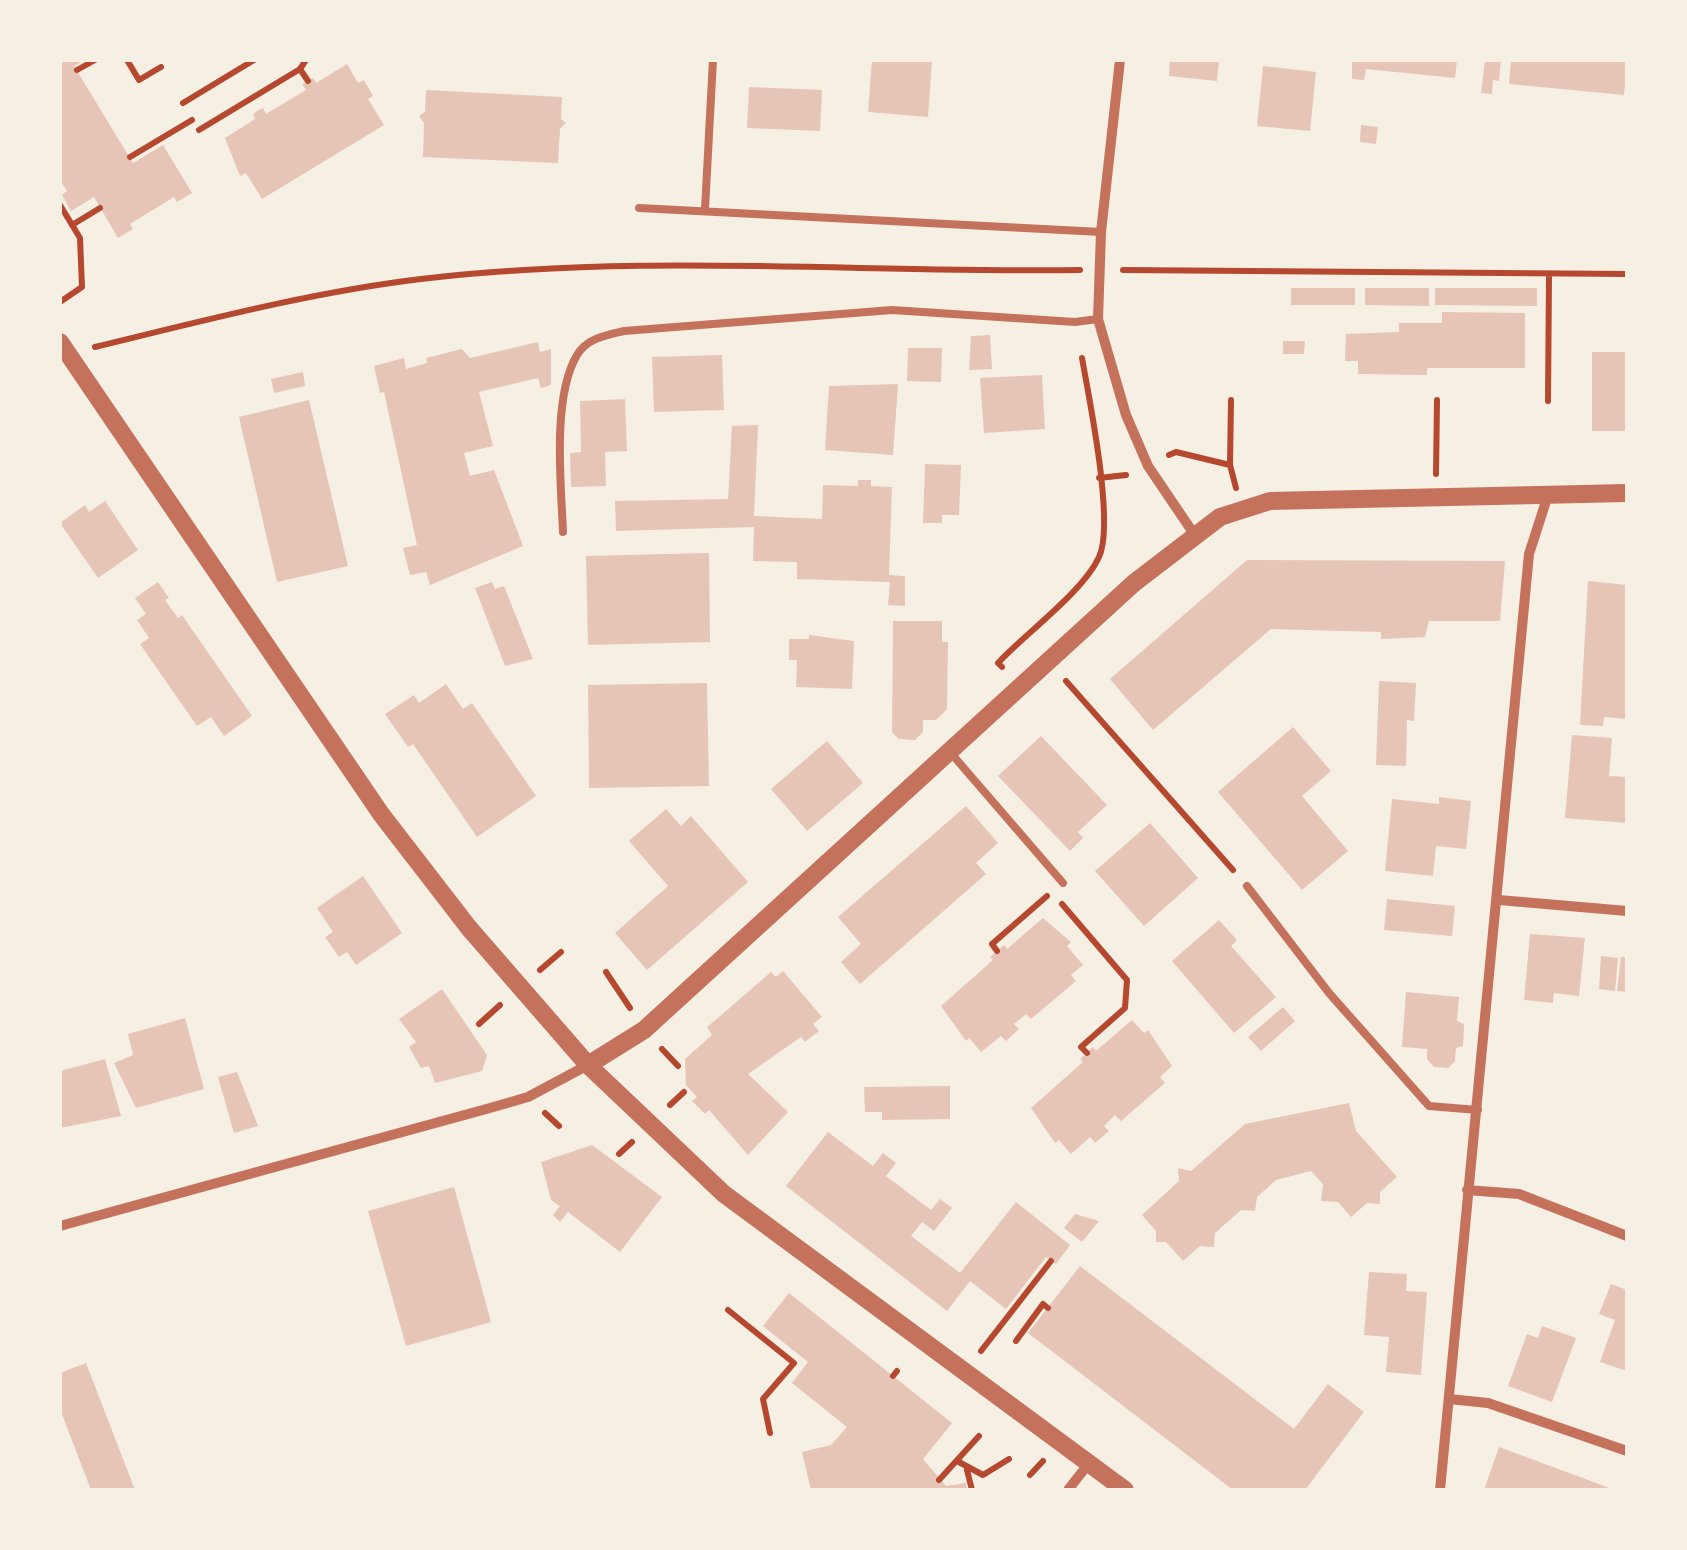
<!DOCTYPE html>
<style>
body{margin:0}
#map{position:relative;width:1687px;height:1550px;overflow:hidden;background:#f6efe4;font-family:"DejaVu Sans",sans-serif}
canvas{display:block}
.frame{position:absolute;inset:0;border:62px solid #f6efe4;pointer-events:none}
</style>
<div id="map">
<canvas width="1687" height="1550"></canvas>
<div class="frame"></div>
</div>
<script>
const context = document.querySelector('canvas').getContext('2d');
context.lineJoin = 'round';
function paint(path, color) { context.fillStyle = color; context.fill(path, 'evenodd'); }
function strokePath(path, color, width, dash) { context.strokeStyle = color; context.lineWidth = width; context.lineCap = dash ? 'butt' : 'round'; context.setLineDash(dash || []); context.stroke(path); }
const building = new Path2D(`
 M60,60h25l-11,6 59,97 30,-18 29,48 -15,9 -3,-5 -44,27 3,5 -15,9 -24,-41 -23,14 -9,-16 5,-4 -7,-11z
 M872,60l60,1 -4,56 -60,-5z
 M1170,60h49l-2,21 -48,-5z
 M1352,60h105l-2,18 -89,-9 -2,11 -12,-1z
 M1485,60h16l-2,21 -6,-1 -1,14 -11,-1z
 M1511,60l116,2 -3,33 -115,-11z
 M347,64l11,19 6,-3 9,16 -5,3 16,26 -122,74 -16,-26 -6,3 -15,-38 30,-19 -2,-5 4,-3 6,-3 3,6 40,-24 -4,-6 11,-6 3,5z
 M1263,66l53,6 -6,59 -53,-5z
 M749,87l73,3 -2,41 -73,-3z
 M426,90l136,7 -1,22 5,4 -6,6 -2,34 -135,-6 1,-34 -5,-7 6,-4z
 M1361,125l17,2 -2,17 -16,-2z
 M1291,288h64v17h-64z
 M1365,288h64v18l-64,-1z
 M1435,288h102v18l-102,-1z
 M1442,312l83,1v55h-98v7l-69,-1v-13h-13l1,-27 53,-2v-9h43z
 M990,335l2,34 -23,1 2,-34z
 M1283,341h22l-1,13h-21z
 M538,342l2,10 11,-3v36l-10,3 -3,-10 -59,14 14,54 -29,7 6,23 24,-6 29,76 -93,39 -4,-13 -16,3 -7,-27 14,-3 -33,-153 -4,1 -6,-27 30,-8 2,11 21,-6 -1,-5 36,-9 8,9z
 M908,348h34l-1,34 -34,-1z
 M1592,352h35v79h-35z
 M722,355l2,55 -70,2 -2,-55z
 M303,372l2,14 -31,7 -3,-14z
 M1042,375l3,54 -61,4 -4,-55z
 M898,384l-5,71 -68,-5 4,-64z
 M625,399l2,52 -22,1 1,34 -35,1 -1,-34 11,-1 -1,-51z
 M309,400l39,166 -71,16 -38,-165z
 M758,425l-4,91 68,3 1,-34 35,1v-6h13v6l21,1 -3,88 16,1v30l-17,-1 2,-23 -93,-3v-17l-44,-1 1,-34 -138,4 -1,-30 113,-2 4,-73z
 M925,464l36,1 -2,50h-17v8h-19z
 M105,501l33,49 -40,28 -38,-55 25,-18 4,7z
 M709,553l1,89 -122,3 -2,-89z
 M1247,560l258,1 -5,60h-71l-4,16 -44,2v-7l-110,-3 -118,101 -43,-51z
 M1588,581l39,4v134l-23,-2 -1,9 -23,-1z
 M158,582l11,16 -4,2 13,18 4,-3 70,101 -28,20 -13,-19 -14,9 -57,-82 9,-6 -12,-18 9,-6 -11,-16z
 M492,582l3,7 9,-3 29,73 -28,7 -30,-78z
 M893,621h49v21h6l-1,67 -11,11h-13v12l-8,8 -16,-1 -7,-7z
 M809,635l45,6 -2,48 -56,-2 1,-27h-8v-21h20z
 M1379,681l37,2 -2,38 -7,-1 -1,46 -30,-1z
 M707,683l2,103 -120,2 -1,-103z
 M446,684l17,25 9,-6 64,93 -59,41 -64,-93 -5,3 -23,-33 29,-19 5,8z
 M1293,727l38,44 -29,25 46,55 -46,39 -84,-98z
 M1572,735l40,3 -3,38 18,1v46l-62,-5z
 M1041,736l66,69 -29,27 5,6 -13,13 -72,-75z
 M827,741l36,42 -56,48 -36,-42z
 M1439,797l32,4 -5,48 -30,-3 -3,30 -48,-5 7,-72 47,5z
 M966,806l32,37 -22,20 10,11 -126,110 -19,-22 20,-18 -23,-27z
 M666,809l15,17 10,-10 57,66 -101,88 -32,-37 53,-47 -39,-45z
 M1150,823l48,55 -54,48 -49,-55z
 M363,876l39,57 -46,32 -9,-13 -8,5 -14,-20 8,-5 -16,-24z
 M1387,899l68,7 -3,30 -68,-6z
 M1043,918l28,24 -4,4 16,19 -12,10 5,6 -45,38 -5,-5 -12,10 5,5 -13,12 -5,-5 -20,16 -12,-14 -3,3 -25,-35 52,-46 -3,-3 14,-12 3,4z
 M1219,920l18,20 -6,6 45,51 -42,36 -62,-72z
 M1530,934l55,4 -6,58 -25,-3 -1,10 -29,-3z
 M1601,956l17,2 -3,33 -16,-2z
 M1621,957l6,1v34l-10,-1z
 M783,971l39,46 -9,7 6,7 -14,11 -4,-5 -53,37 40,38 -40,43 -39,-45 -4,4 -13,-13 5,-4 -11,-12 -1,-26 27,-24 -5,-8 12,-10 52,-45 5,5z
 M442,989l45,66 -5,16 -47,12 -6,-17 -8,2 -12,-21 7,-5 -17,-23z
 M1406,992l53,5 -2,24 7,3 -1,22 -7,2 -1,13 -7,7 -14,-1 -7,-8v-10l-25,-2z
 M1283,1007l12,14 -34,30 -13,-14z
 M185,1018l19,71 -68,19 -22,-45 19,-8 -5,-21z
 M1132,1020l12,13 4,-3 24,36 -12,11 5,6 -44,38 -6,-6 -11,11 5,5 -14,12 -5,-6 -19,17 -12,-14 -4,3 -24,-35 52,-46 -3,-3 13,-12 3,4z
 M105,1059l16,57 -61,12v-57z
 M237,1072l21,54 -24,7 -16,-56z
 M950,1086v33l-68,1v-8h-17l-1,-25z
 M1349,1103l7,28 41,46 -17,15v12l-13,-1 -16,14 -13,-15 -17,-1 2,-17 -12,-13 -35,9 -19,17 -2,14 -14,-1 -26,23 -1,14 -14,-1 -17,15 -17,-19h-10v-11l-14,-16 37,-34 -1,-13 13,3 54,-47z
 M828,1132l45,34 10,-13 13,10 -10,13 45,34 9,-11 12,9 -18,23 -12,-9 -11,14 49,37 56,-71 54,43 -14,19 -10,-7 -40,52 -36,-28 -23,30 -161,-125z
 M592,1145l70,52 -42,55 -52,-40 -8,10 -7,-7 7,-9 -9,-6 -10,-38z
 M454,1187l37,135 -85,24 -38,-135z
 M1075,1214l24,7 -17,21 -18,-14z
 M1080,1266l214,163 34,-45 36,28 -59,78h-72l-205,-157z
 M1369,1272l38,2 -1,17 21,1 -6,83 -35,-3 3,-35 -25,-2z
 M1611,1284l16,6v81l-27,-9 15,-42 -16,-6z
 M789,1293l163,130 -29,36 23,27 20,-3 1,7h-156l-9,-38 29,-7 16,-18 -55,-44 16,-21 -45,-36z
 M1542,1326l34,12 -24,64 -44,-16 19,-52 11,4z
 M86,1363l49,127h-44l-31,-81v-36z
 M1499,1447l116,43h-131z`);
const path = new Path2D(`
 M127,60l12,20 22,-13
 M300,69l8,12
 M77,70l18,-10
 M183,103l71,-43
 M199,130l101,-61 6,-9
 M130,157l62,-37
 M60,205l20,33 2,49 -22,15
 M72,225l28,-17
 M1123,270l504,4
 M95,347c107,-26 217,-55 326,-68 218,-26 440,-6 659,-9
 M1231,400l-1,65 6,23
 M1548,401l1,-126
 M1169,455l7,-3 54,13
 M1436,474l1,-74
 M1099,478l27,-3
 M1002,667l-4,-4c28,-30 85,-71 101,-106 16,-34 -10,-159 -17,-199
 M1066,681l167,189
 M1062,904l65,76 -2,28 -44,39 6,6
 M997,951l-5,-7 55,-48
 M540,970l21,-18
 M606,972l24,36
 M479,1024l21,-19
 M662,1049l16,17
 M670,1105l14,-13
 M545,1113l14,13
 M619,1154l13,-12
 M728,1310l66,53 -31,36 7,34
 M1016,1341l27,-37 5,4
 M981,1351l70,-90
 M893,1376l4,-5
 M957,1461l26,14 26,-16
 M967,1470l5,20
 M1030,1475l13,-14
 M939,1480l40,-44`);
const service = new Path2D(`
 M639,208l462,24
 M705,209l8,-149
 M563,532c-2,-48 -11,-135 14,-177 10,-17 30,-20 47,-24l268,-21 183,12 23,-3
 M950,752l113,131
 M1247,886l82,107 100,113 49,4`);
const minor = new Path2D(`
 M1120,60l-19,172 -3,87 28,96 22,51 46,68
 M1499,900l128,11
 M1467,1190l52,4 108,42
 M60,1226l430,-118 38,-11 60,-32
 M1449,1399l39,4 139,48
 M1068,1490l21,-27
 M1440,1490l89,-936 19,-59`);
const tertiary = new Path2D(`
 M60,342l321,472 88,114 119,137 136,129 401,296
 M588,1065l56,-35 490,-447 86,-66 50,-16 357,-8`);
paint(building, '#e6c5b7');
strokePath(path, '#b5482f', 6);
strokePath(service, '#c5725c', 8);
strokePath(minor, '#c5725c', 10);
strokePath(tertiary, '#c5725c', 18);
</script>
